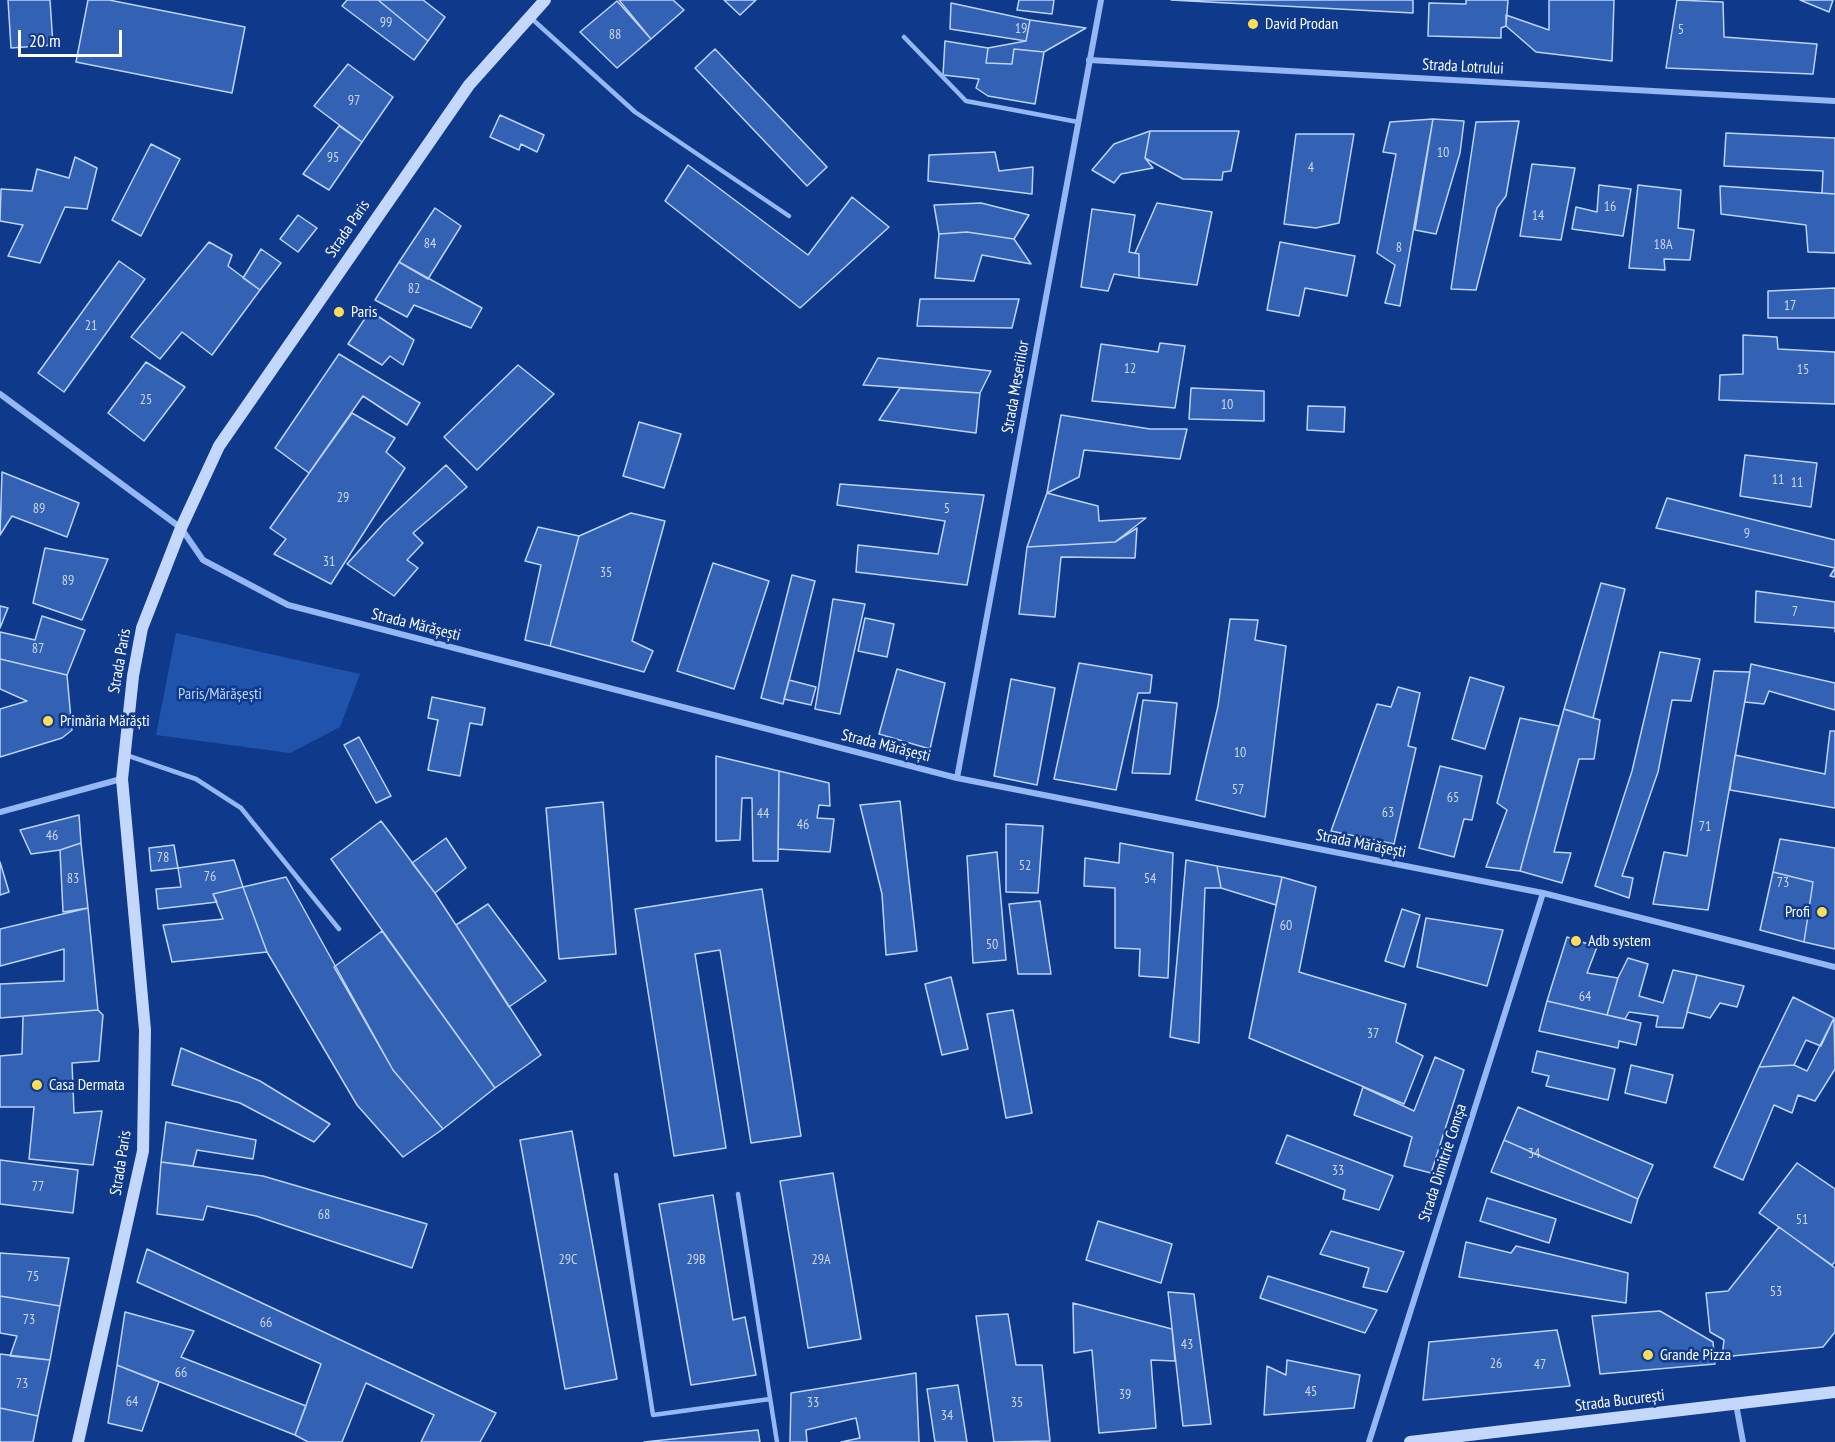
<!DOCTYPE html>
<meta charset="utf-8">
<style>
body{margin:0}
#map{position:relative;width:1835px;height:1442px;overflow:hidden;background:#0f3a8c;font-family:"PT Sans Narrow",sans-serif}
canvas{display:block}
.scale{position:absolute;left:18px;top:30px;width:104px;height:27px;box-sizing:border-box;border:3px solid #fff;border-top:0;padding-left:8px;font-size:18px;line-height:21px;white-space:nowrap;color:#fff;-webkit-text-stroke:4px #0f3a8c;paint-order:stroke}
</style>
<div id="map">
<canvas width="1835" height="1442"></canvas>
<div class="scale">20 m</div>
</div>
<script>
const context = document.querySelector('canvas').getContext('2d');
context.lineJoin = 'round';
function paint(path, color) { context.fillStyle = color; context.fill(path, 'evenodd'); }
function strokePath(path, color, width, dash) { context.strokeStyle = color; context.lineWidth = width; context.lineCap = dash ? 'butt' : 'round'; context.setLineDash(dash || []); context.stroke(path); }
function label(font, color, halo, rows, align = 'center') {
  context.font = font + ' "PT Sans Narrow",sans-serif'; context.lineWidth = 5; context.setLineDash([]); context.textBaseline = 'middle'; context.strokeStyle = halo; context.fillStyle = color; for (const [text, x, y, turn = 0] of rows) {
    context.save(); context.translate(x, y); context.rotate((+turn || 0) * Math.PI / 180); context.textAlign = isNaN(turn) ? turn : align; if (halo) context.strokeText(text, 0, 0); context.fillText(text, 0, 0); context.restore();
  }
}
const green = new Path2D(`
 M176,633l184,41 -20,53 -50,26 -134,-18z`);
const building = new Path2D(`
 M8,0h42l3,45 -42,3z
 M88,0h21l136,27 -13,66 -156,-31z
 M347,0h31l50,41 -14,19 -72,-54z
 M378,0h45l22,17 -17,24z
 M619,0h54l11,10 -33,29z
 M724,0h32l-16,15z
 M1019,0h35l-2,14 -35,-4z
 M1171,0h242v13z
 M1466,0h42l-2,26 -5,2v10l-73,-2 1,-33 37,1z
 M1549,0h65l-2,61 -76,-9 -30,-26v-11l43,15z
 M1677,0l46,2 1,35 93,7 -4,30 -147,-6z
 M1800,0h33l-4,12z
 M617,1l34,38 -34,29 -37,-36z
 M951,3l79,17 -4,21 -76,-12z
 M1030,20l56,8 -42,24 -30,-3 -2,15 -26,-1 2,-15 38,-7z
 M945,41l43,7 -2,15 26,1 2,-15 30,3 -9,52 -47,-8 -12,-8 3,-9 -36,-4z
 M715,49l112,118 -20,19 -112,-118z
 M348,64l45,33 -31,45 -48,-36z
 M500,115l44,20 -7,17 -16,-8 -2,6 -29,-13z
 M1433,119l31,2 -4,32 -24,81 -21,-4z
 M1433,119l-33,187 -15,-3 10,-38 -18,-12 19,-99 -13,-2 7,-30z
 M1519,121l-13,75 -9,12 -21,82 -25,-1 25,-167z
 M339,126l23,16 -33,48 -26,-16z
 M1150,131l-5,27 8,10 -32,6 -7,9 -22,-13 22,-26z
 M1150,131h89l-8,40 -8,1 -1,8 -39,-1 -38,-21z
 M1726,133l109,5v56l-13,-1 1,-22 -99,-5z
 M1296,134h58l-15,89 -23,5 -32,-4z
 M151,144l29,15 -39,77 -29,-16z
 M995,152l4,19 34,-4 -1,27 -104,-13 1,-26z
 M75,157l22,11 -10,41 -22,-2 -25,56 -32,-7 15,-31 -23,-4 1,-32 31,2 5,-22 32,9z
 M1532,164l43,4 -14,72 -41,-4z
 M688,165l120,90 44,-58 37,30 -89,81 -135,-107z
 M1599,185l32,4 -8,47 -51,-7 4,-22 21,5z
 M1638,185l43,5 -3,38 16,2 -4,30 -26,-1 1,11 -36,-2z
 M1720,186l115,8v59l-27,-1 -2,-27 -85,-11z
 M981,203l48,12 -15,24 -47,-7 -28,2 -5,-29z
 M1157,203l55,9 -15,73 -58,-7v-24l-4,-1z
 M435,208l26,18 -33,53 -29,-17z
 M1092,209l43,6 -6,37 10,2v24l-25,-4 -6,17 -27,-4z
 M298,215l19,13 -19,24 -18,-13z
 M967,232l47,7 17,25 -49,-9 -8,26 -39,-3 4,-44z
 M209,242l23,13 -4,11 32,24 -48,65 -30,-23 -22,27 -29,-22z
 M1280,242l75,14 -8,40 -42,-8 -6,28 -32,-6z
 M261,249l20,14 -21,27 -17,-12z
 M119,261l26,18 -81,113 -26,-19z
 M399,262l83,46 -11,20 -57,-23 -7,12 -32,-17z
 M1835,288v30h-67v-27z
 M920,299h99l-7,29 -95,-2z
 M370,311l44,29 -11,25 -13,-9 -8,9 -34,-21z
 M1743,335l34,2 1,12 57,3v52l-116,-4 1,-25 23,-1z
 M1160,343l25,3 -10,62 -83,-7 9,-57 57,8z
 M339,354l81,49 -13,22 -44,-29 -54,77 -34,-25z
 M878,358l113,13 -11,22 -117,-8z
 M146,362l39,25 -41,54 -36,-28z
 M518,365l36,29 -77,76 -33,-33z
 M900,388l80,5 -4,40 -97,-13z
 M1191,388l73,3v30l-75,-2z
 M1308,406l37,1 -1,25 -37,-2z
 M352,413l43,25 -9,14 19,16 -74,116 -57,-30 12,-15 -16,-11z
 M1061,415l89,14h37l-7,30 -96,-9 -5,27 -32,16z
 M639,422l42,12 -17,54 -41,-12z
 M1745,455l72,8 -6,44 -71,-11z
 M446,465l21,22 -54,46 10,10 -16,17 11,8 -24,28 -47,-32 38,-42z
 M2,472l77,31 -12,34 -55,-21 -12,19z
 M840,484l144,11 -17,90 -111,-13 2,-27 80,9 7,-33 -108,-16z
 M1047,493l51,13 1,15 47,-3 -31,24 -88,5z
 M1667,498l168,42v37l-5,-1 5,-8 -179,-40z
 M631,513l34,8 -33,120 21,10 -9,21 -94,-26 29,-110z
 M538,527l41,9 -29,110 -25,-6 16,-75 -16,-4z
 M1137,528l-2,30 -74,-1 -6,60 -36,-3 8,-67 88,-5z
 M45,548l63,11 -26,61 -49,-17z
 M713,563l56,18 -35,108 -57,-18z
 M792,575l23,6 -32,123 -22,-6z
 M1601,583l24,6 -32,129 -29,-9z
 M1756,591l79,11v30v-4l-80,-6z
 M833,599l32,5 -25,110 -25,-5z
 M0,606l8,2 -8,20z
 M42,616l43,14 -18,45 -67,-16v-27l35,8z
 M865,618l29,6 -7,33 -29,-6z
 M1230,619l28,1 -3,20 31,6 -21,171 -69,-17 22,-94z
 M1660,652l40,7 -9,42 -19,-1 -14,72 -36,104 11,2 -4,20 -34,-12 37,-115z
 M0,659l67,16 5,55 -10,8 -62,19v-48l27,-8 -27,-12z
 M1079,663l73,12 -2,18h-12l-22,97 -62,-11z
 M1751,664l84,19v27l-66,-19 -5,13 -19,-2z
 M897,669l48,14 -15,66 -51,-15z
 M1714,671l36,1 -42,238 -55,-6 11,-52 23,4z
 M1470,677l34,10 -19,62 -33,-10z
 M1011,679l44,9 -18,97 -43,-9z
 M789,680l27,7 -5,18 -27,-6z
 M1398,687l22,6 -12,53 8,2 -22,96 -63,-13 46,-127 14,3z
 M432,697l53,11 -3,17 -12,-2 -10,53 -32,-6 10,-50 -10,-2z
 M1143,700l34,3 -7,71 -38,-1z
 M1564,709l36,11 -6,39h-15l-25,93 17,1 -9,30 -42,-12z
 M1520,718l39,8 -39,145 -34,-4 21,-57 -10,-7z
 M1830,731h5v77l-105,-18 5,-35 90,19z
 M359,737l32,59 -15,7 -32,-58z
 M716,756l63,15 -1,90h-25l-1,-63h-10l-2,42 -24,1z
 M1440,766l42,10 -10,44 -8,-1 -10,38 -35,-9z
 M779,771l50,12 1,23 -11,-1 -2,13 17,1 -4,33 -52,-3z
 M900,801l17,150 -31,4 -4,-61 -22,-89z
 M603,802l13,152 -57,5 -13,-151z
 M79,815l2,28 -21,7 -29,4 -11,-24z
 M381,821l54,72 106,162 -46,33 -164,-229z
 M1006,824l37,2 -5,67 -32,-1z
 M446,838l20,30 -31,25 -23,-30z
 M1780,839l55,9v101l-31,-7 9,-60 -40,-10z
 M81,843l7,65 -25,4 -3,-62z
 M1120,843l53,10 -5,125 -29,-2 1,-27 -25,-1v-60l-31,-2 1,-28 34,5z
 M174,845l4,23 -27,3 -2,-23z
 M997,852l9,108 -33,3 -6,-107z
 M234,860l9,27 -30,7 4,8 -59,7 -2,-20 25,-2 -3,-19z
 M1186,860l31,6 4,22h-16l-6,155 -29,-6z
 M0,862l9,30 -9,3z
 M1217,866l65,11 -6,28 -55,-17z
 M1773,872l40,10 -9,60 -44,-12z
 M286,877l107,193 50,59 -40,28 -46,-52 -90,-153 -24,-65z
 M1282,877l34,10 -17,85 107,32 -10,38 27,14 -19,48 -155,-66z
 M243,887l24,65 -95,10 -9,-37 60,-6 -10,-25z
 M762,889l39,247 -50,7 -31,-193 -25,4 31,194 -52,8 -39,-247z
 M1040,901l11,73h-33l-9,-70z
 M488,904l58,77 -37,26 -53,-82z
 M88,908l10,102 -98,8v-34l64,-3v-32l-64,17v-37z
 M1402,909l18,6 -16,52 -19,-6z
 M1426,918l77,12 -16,56 -70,-19z
 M382,931l113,157 -52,41 -50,-59 -59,-103z
 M1567,937l30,10 -10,26 31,5 -11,37 -60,-14z
 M1628,958l20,6 -9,32 24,7 10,-33 24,5 -14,53 -27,-1 2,-11 -29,-4 -4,7 -18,-4 11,-37z
 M1697,975l47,11 -7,21 -17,-4 -10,15 -23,-6z
 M951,977l17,72 -26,6 -17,-71z
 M1793,997l41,21 -13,28 -15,-6 -12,25 -35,2z
 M1547,1001l94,22 -5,22 -17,-4 -1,7 -79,-17z
 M98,1010l5,5 -4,46 -27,2 2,50 28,-2 -9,54 -64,-6 5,-52h-34v-51l22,-2 1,-38z
 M1013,1010l19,103 -26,5 -19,-104z
 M1834,1018l1,51 -20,32 -17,-6 -6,18 -18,-8 -31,75 -29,-13 45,-100 35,-2 13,6z
 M181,1048l79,33 70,43 -16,18 -74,-39 -68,-18z
 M1537,1051l78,18 -7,31 -62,-14 3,-10 -17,-4z
 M1435,1057l29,13 -33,103 -27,-7 8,-29 -58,-22 9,-28 51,24z
 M1631,1065l42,10 -7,28 -41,-10z
 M1518,1107l135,58 -15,34 -134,-59z
 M166,1122l90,18 -3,19 -56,-9 -4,16 -32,-4z
 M572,1131l45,248 -52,10 -45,-249z
 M1287,1135l106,41 -14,34 -36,-11 2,-9 -69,-27z
 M1504,1140l134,59 -7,24 -140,-51z
 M0,1160l78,10 -5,43 -73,-9z
 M161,1162l102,14 164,48 -15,44 -156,-52 -49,-10 -4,14 -46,-6z
 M1797,1163l38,26v73l-3,3 -73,-52z
 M833,1173l28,166 -53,9 -28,-167z
 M713,1195l20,125 12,-3 11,58 -65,10 -32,-181z
 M1487,1198l69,21 -7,24 -69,-22z
 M1098,1221l74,23 -11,39 -75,-23z
 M1779,1227l56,41v64l-12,15 -101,10 2,-17 -14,-8 -4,-39 22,-2z
 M1331,1231l73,21 -17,40 -24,-5 6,-19 -49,-14z
 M1466,1242l45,11 5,-7 112,27 -2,30 -167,-26z
 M147,1249l349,164 -16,29h-59l13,-27 -68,-32 -24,59h-34l-13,-7 26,-71 -184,-82z
 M0,1253l69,5 -9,48 -60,-10z
 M1268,1276l109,34 -12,23 -105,-35z
 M1168,1292l26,2 17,130 -28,2z
 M0,1296l60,10 -10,54 -40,-4 7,-20 -17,-3z
 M1073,1303l99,26 3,32 -24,-1 5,68 -57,5 -7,-83 -18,3z
 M1660,1311l53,31 2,22 -115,10 -8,-58z
 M125,1312l69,19 -13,26 125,49 -11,29 -178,-70z
 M1008,1314l8,51h26l8,76 -56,1 -18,-126z
 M1557,1330l13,56 -147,14 6,-58z
 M0,1354l50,6 -12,56 -38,-8z
 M1287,1360l73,15 -6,33 -90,7 3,-49 19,9z
 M117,1365l42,17 -17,49 -34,-8z
 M916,1373l3,69h-78l19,-4 -4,-20 -50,12 1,12h-17l1,-49z
 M958,1385l9,57h-32l-8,-53z
 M0,1408l38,8 -5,26h-33z
 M758,1430l2,12h-116z`);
const lane = new Path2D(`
 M531,18l104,94 154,104
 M904,37l62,64 112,21
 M126,755l70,24 45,29 98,121
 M616,1175l37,240 117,-16
 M738,1194l39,248`);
const street = new Path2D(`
 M1089,60l746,41
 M0,394l181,134 22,32 85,45 669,173 586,115 292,74
 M957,778l144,-778
 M0,812l121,-33
 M1736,1404l7,38
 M1369,1442l174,-549`);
const secondary = new Path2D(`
 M78,1442l65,-291 2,-121 -23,-251 11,-103 9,-48 39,-100 38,-82 250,-361 76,-85
 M1410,1442l425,-50`);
const markers = [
 [1253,24,6,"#ffdd57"],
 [339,312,6,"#ffdd57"],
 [48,721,6,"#ffdd57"],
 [1822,912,6,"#ffdd57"],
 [1576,941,6,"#ffdd57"],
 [37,1085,6,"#ffdd57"],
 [1648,1355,6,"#ffdd57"]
];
const numberNames = [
 ["99",386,23],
 ["19",1021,29],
 ["5",1681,30],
 ["88",615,35],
 ["97",354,101],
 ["10",1443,153],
 ["95",333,158],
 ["4",1311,168],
 ["16",1610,207],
 ["14",1538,216],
 ["84",430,244],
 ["18A",1663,245],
 ["8",1399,248],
 ["82",414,289],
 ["17",1790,306],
 ["21",91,326],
 ["12",1130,369],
 ["15",1803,370],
 ["25",146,400],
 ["10",1227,405],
 ["11",1778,480],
 ["11",1797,483],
 ["29",343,498],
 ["89",39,509],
 ["5",947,509],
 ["9",1747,534],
 ["31",329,562],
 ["35",606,573],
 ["89",68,581],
 ["7",1795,612],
 ["87",38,649],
 ["10",1240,753],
 ["57",1238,790],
 ["65",1453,798],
 ["63",1388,813],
 ["44",763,814],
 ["46",803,825],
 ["71",1705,827],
 ["46",52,836],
 ["78",163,858],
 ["52",1025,866],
 ["76",210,877],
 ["83",73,879],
 ["54",1150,879],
 ["73",1783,883],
 ["60",1286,926],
 ["50",992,945],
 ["64",1585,997],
 ["37",1373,1034],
 ["34",1534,1154],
 ["33",1338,1171],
 ["77",38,1187],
 ["68",324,1215],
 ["51",1802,1220],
 ["29C",568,1260],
 ["29B",696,1260],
 ["29A",821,1260],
 ["75",33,1277],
 ["53",1776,1292],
 ["73",29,1320],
 ["66",266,1323],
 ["43",1187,1345],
 ["26",1496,1364],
 ["47",1540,1365],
 ["66",181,1373],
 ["73",22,1384],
 ["45",1311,1392],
 ["39",1125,1395],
 ["64",132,1402],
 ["33",813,1403],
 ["35",1017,1403],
 ["34",947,1416]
];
const poiNames = [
 ["David Prodan",1265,24],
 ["Paris",351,312],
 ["Primăria Mărăști",60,721],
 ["Profi",1810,912,"right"],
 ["Adb system",1588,941],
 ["Casa Dermata",49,1085],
 ["Grande Pizza",1660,1355]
];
const streetNames = [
 ["Strada Lotrului",1463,67,3],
 ["Strada Paris",348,229,-56],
 ["Strada Meseriilor",1016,387,-80],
 ["Strada Mărășești",416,625,14],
 ["Strada Paris",120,661,-80],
 ["Strada Mărășești",886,746,14],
 ["Strada Mărășești",1361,844,11],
 ["Strada Paris",121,1163,-81],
 ["Strada Dimitrie Comșa",1443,1163,-72],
 ["Strada București",1620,1401,-7]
];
const parkNames = [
 ["Paris/Mărășești",220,694]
];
paint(green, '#2053ac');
paint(building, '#3361b4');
strokePath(building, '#bcd4fe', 1.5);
strokePath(lane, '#95b7f3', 4.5);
strokePath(street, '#95b7f3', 6);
strokePath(secondary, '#c4d8fd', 12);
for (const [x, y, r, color] of markers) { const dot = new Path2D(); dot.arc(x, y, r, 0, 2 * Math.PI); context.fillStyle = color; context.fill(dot); strokePath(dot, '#0f3a8c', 2); }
label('14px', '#ccd8ec', null, numberNames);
label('16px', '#fff', '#0f3a8c', poiNames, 'left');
label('16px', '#fff', '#0f3a8c', streetNames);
label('16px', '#bcd4fe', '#0f3a8c', parkNames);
</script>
